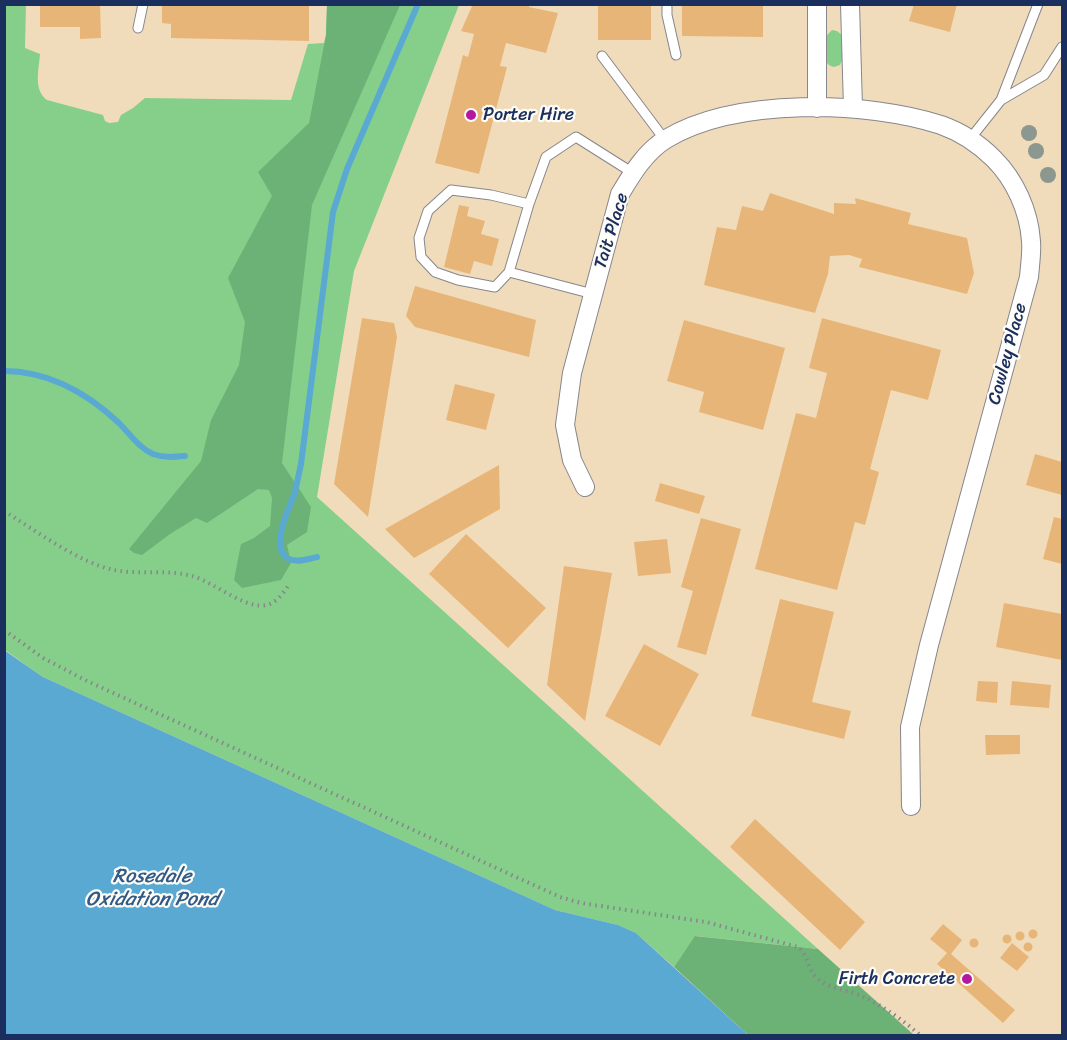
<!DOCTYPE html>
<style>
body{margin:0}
#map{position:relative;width:1067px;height:1040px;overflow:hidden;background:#f0dcbb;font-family:Sriracha,sans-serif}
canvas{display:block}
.frame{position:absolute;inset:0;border:6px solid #1b2f5e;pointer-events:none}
</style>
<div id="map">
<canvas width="1067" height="1040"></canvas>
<div class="frame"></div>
</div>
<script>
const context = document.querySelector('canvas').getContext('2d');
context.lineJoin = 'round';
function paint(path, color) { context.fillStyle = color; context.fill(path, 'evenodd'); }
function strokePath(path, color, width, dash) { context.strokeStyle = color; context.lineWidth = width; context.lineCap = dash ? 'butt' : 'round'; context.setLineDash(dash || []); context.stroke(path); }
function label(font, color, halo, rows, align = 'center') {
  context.font = font + ' Sriracha,sans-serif'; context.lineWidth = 4.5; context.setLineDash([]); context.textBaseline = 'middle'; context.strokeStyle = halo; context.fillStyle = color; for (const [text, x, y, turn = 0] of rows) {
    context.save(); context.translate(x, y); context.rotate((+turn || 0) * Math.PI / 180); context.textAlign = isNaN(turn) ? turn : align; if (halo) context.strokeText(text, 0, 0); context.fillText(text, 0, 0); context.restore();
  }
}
const green = new Path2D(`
 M5,5h21l-1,43 15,6c-1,15 -7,36 7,46l56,15 2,6 4,2 9,-1 3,-7 12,-7 12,-10 146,2 17,-56 16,-1 2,-8 1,-30h132l-105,266 -37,226 501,452 -122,-13 -22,31 -38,-34 -18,-8 -63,-15 -512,-233 -38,-27z
 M832,30l5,1 6,5v22l-3,7 -6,2c-14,-3 -9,-19 -8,-31z`);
const forest = new Path2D(`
 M327,5h73l-88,200 -30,258 29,44 -4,25 -20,13 4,18 -10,17 -39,8 -8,-8 7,-36 13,-6 16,-12 2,-28 -3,-8 -11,-1 -51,34 -11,-5 -26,16 -28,21 -8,-2 -5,-4 72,-88 10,-41 28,-55 6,-43 -17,-44 44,-82 -14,-24 51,-49 17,-88z
 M695,936l123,13 96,86h-166l-74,-68z`);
const water = new Path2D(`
 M4,650l39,27 512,233 63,15 18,8 112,102h-743z`);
const stream = new Path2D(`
 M4,371c46,0 83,22 115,52 11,11 20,25 34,31 11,4 21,3 32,2
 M317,557c-8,2 -19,6 -28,2 -21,-11 1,-52 6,-67 2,-9 4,-19 6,-28l32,-252 14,-43 71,-165`);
const building = new Path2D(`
 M40,4h60l1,34 -21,1v-12h-40z
 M473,4h56v3l29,6 -12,40 -40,-10 -6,23 7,1 -28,107 -44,-11 28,-108 5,2 6,-23 -13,-3z
 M598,4h53v36h-53z
 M682,4h81v33l-81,-1z
 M914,4h43l-7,28 -41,-11z
 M162,5h147v36l-138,-3v-14l-9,-1z
 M770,193l64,21v-11l22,1 -1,-6 56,15 -3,11 59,14 7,35 -7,21 -108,-27 3,-8 -13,-4 -19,1 -2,18 -13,39 -111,-28 13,-58 19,3 6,-24 21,5z
 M459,205l10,2 -2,9 18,5 -4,13 18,5 -7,27 -18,-5 -4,13 -26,-7z
 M415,286l121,34 -7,37 -114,-30 -9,-11z
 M362,318l32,5 3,14 -29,180 -34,-33z
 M822,318l119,32 -13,50 -37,-10 -21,79 9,3 -14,53 -10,-3 -18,68 -82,-21 41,-156 20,5 11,-45 -18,-5z
 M684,320l101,28 -22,82 -64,-18 5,-20 -37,-11z
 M455,384l40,10 -9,36 -40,-10z
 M1035,454l27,8v33l-36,-10z
 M499,465l1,44 -86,49 -29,-29z
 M660,483l45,13 -6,18 -44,-13z
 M1054,517l8,2v45l-19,-5z
 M701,518l40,11 -35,126 -29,-8 16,-56 -12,-4z
 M466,534l80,74 -38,40 -79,-74z
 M667,539l4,34 -33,3 -4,-34z
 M564,566l48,7 -27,148 -38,-36z
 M780,599l54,13 -22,90 39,9 -7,28 -93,-23z
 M1004,603l58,11v46l-66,-13z
 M644,644l55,30 -39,72 -55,-30z
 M978,681l20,1 -1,21 -21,-2z
 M1012,681l39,4 -2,23 -39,-3z
 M985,735h35v19l-34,1z
 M755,819l110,103 -25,28 -110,-103z
 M943,924l19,16 -11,14 64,56 -12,13 -66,-59 10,-11 -17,-14z
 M1028.5 934a4.5 4.5 0 1 1 9 0a4.5 4.5 0 1 1-9 0Z
 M1015.5 936a4.5 4.5 0 1 1 9 0a4.5 4.5 0 1 1-9 0Z
 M1002.5 939a4.5 4.5 0 1 1 9 0a4.5 4.5 0 1 1-9 0Z
 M969.5 943a4.5 4.5 0 1 1 9 0a4.5 4.5 0 1 1-9 0Z
 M1023.5 947a4.5 4.5 0 1 1 9 0a4.5 4.5 0 1 1-9 0Z
 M1012,943l17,14 -12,14 -17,-13z`);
const path = new Path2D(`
 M4,511c31,19 75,52 110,59 26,5 53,-1 78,6 23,6 59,39 80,27 7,-4 12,-11 16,-17
 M4,630l39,28 44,23 473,216 21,6 125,19 92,25c11,8 9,23 19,31 12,11 28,11 42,17 23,10 44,25 62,41`);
const service = new Path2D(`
 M1038,4l-37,96 43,-25 18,-28
 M667,7v8l9,40
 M138,28l5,-24
 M602,56l63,84
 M970,139l31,-39
 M529,204l-38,-9 -40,-5 -23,21 -9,27 2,19 14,15 23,8 37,7 14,-15 20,-68 17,-47 30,-20 57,36
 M509,272l84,22`);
const minor = new Path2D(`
 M850,4l3,104
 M817,108v-104
 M585,487l-13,-27 -7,-35 7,-52 48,-179c12,-20 25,-42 46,-55 70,-42 200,-38 275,-14 20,7 39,20 53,34 21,21 35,52 37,82 1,11 -1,24 -2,36l-100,368 -19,82 1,79`);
const trees = [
 [1029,133],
 [1036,151],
 [1048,175]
];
const markers = [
 [471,115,6,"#b5179e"],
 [967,979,6,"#b5179e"]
];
const poiNames = [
 ["Porter Hire",483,115],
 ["Firth Concrete",955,979,"right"]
];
const streetNames = [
 ["Tait Place",612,231,-73],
 ["Cowley Place",1008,354,-75]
];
const waterNames = [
 ["Rosedale",152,877],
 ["Oxidation Pond",152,900]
];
paint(green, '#86cf8a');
paint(forest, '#6cb276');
paint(water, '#59a9d3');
strokePath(stream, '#59a9d3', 6);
paint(building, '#e8b578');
strokePath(service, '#86868c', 11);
strokePath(minor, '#86868c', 20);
strokePath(path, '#86868c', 4, [1.5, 4.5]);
strokePath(service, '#fff', 9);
strokePath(minor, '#fff', 18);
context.fillStyle = '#8c978f';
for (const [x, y] of trees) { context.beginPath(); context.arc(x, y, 8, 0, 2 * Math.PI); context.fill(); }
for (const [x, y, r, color] of markers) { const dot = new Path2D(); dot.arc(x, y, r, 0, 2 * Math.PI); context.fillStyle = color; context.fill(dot); strokePath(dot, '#fdfcf7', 2); }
label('18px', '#1b2f5e', '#fdfcf7', poiNames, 'left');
label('18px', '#1b2f5e', '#fdfcf7', streetNames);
label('italic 20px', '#315a87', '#fdfcf7', waterNames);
</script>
